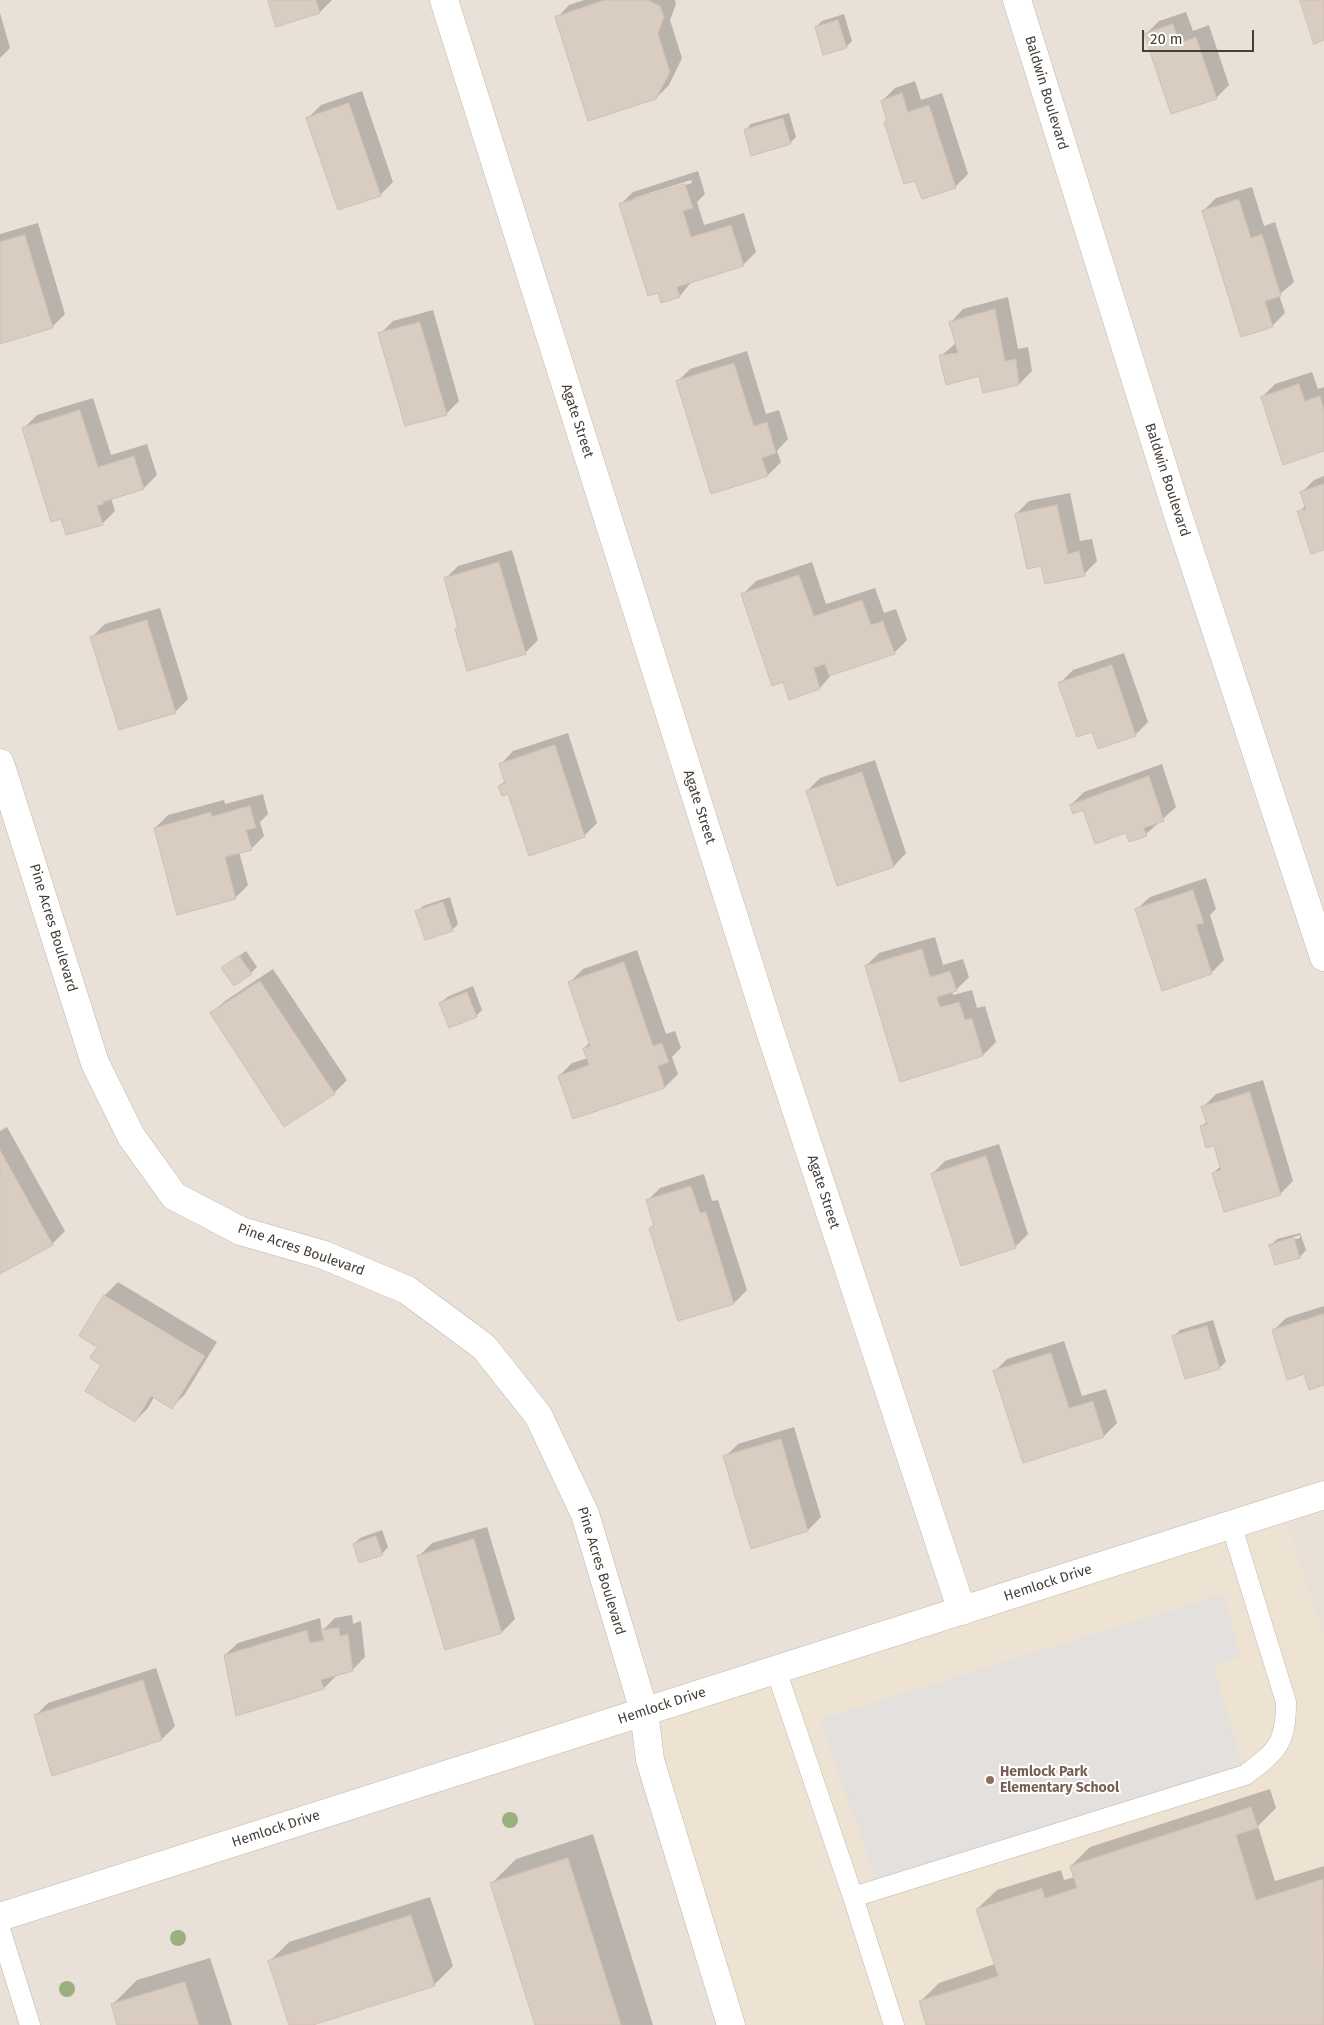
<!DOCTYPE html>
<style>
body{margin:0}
#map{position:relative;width:1324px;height:2025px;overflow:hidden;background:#f5efe9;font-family:"Fira Sans",sans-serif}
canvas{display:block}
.scale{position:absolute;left:1142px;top:30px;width:112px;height:22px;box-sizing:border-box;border:2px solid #483f37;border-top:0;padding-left:6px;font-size:15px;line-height:18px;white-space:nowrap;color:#483f37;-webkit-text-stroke:4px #fff;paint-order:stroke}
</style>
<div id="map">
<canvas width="1324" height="2025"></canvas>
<div class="scale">20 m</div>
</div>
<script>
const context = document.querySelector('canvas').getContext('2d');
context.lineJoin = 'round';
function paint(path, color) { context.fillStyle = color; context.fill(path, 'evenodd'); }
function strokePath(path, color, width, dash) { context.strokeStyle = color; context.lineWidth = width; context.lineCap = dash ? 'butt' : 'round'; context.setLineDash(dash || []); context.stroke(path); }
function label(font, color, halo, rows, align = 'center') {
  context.font = font + ' "Fira Sans",sans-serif'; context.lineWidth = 4; context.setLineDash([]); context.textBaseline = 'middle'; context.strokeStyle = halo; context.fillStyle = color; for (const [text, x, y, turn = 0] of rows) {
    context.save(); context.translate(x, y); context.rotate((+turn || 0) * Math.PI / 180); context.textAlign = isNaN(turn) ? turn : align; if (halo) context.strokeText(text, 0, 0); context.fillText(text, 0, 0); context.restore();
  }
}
const residential = new Path2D(`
 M0,0h1324v2025h-1324z`);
const education = new Path2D(`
 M1282,1508l42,131v386h-593l-87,-314z`);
const parking = new Path2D(`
 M1223,1594l18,62 -27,9 31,110 -366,114 -59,-170z`);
const shadow = new Path2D(`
 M269,0h63l-12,12z
 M584,0h91l1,4 -6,16 12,38 -13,27 -13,13 -99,-80 12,-13z
 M1186,12l7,19 16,-6 20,60 -13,13 -70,-64 13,-13z
 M0,13l10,35 -10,10z
 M844,14l8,27 -6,6 -30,-20 6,-6z
 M915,81l6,19 21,-7 26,81 -13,13 -39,-8 -31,-57 3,-3 -6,-18 13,-13z
 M362,91l31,91 -13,13 -72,-77 13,-13z
 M789,113l7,24 -6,6 -45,-12 6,-7z
 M698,171l7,23 -8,8 7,23 40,-12 12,39 -13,13 -51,16 -12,15 -18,5 -42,-96 13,-13zM691,180l1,3 -58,18v-3z
 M1252,187l12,39 11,-4 19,60 -15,13 6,18 -13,13 -69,-115 13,-13z
 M38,223l27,91 -13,13 -52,16v-109z
 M1008,297l10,52 10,-2 4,24 -13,13 -39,-9 -39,-19 15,-13 -5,-21 12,-13z
 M433,310l26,91 -13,13 -66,-80 13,-13z
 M747,351l19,63 13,-4 9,29 -11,12 4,11 -13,13 -91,-93 13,-13z
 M1312,372l6,17 6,-2v63l-62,-53 13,-13z
 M93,398l18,57 36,-11 10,31 -13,13 -33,10 4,13 -13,13 -78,-96 13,-13z
 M1324,476v73l-25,-37 7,-7 -4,-13 12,-12z
 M1070,493l10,48 12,-2 5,22 -13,13 -42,-10 -26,-50 13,-13z
 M512,550l26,90 -13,13 -69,-24 3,-3 -14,-47 13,-13z
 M812,562l14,42 49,-16 9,25 12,-4 11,31 -13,13 -62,21 -12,14 -30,10 -6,-17 -41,-87 13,-13z
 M160,608l28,91 -13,13 -83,-75 13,-13z
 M1124,653l24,69 -13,13 -75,-52 13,-13z
 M568,733l29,90 -13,13 -85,-50 7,-6 -5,-16 12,-13z
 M875,760l31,93 -12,13 -56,18 -31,-93 13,-13z
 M1162,764l14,43 -30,27 -75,-29 13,-13z
 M263,794l5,20 -8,8 4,14 -13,13 -12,3 9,33 -13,13 -80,-70 13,-13 56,-15 1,4z
 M1206,878l10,31 -6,6 14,45 -13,13 -74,-64 13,-12z
 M450,897l8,27 -6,6 -35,-18 6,-6z
 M935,937l8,28 20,-6 6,18 -13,13 -4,1 1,4 19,-5 5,18 8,-2 11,36 -13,13 -82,25 -35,-114 13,-13z
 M637,950l29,84 9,-3 6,17 -9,9 6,17 -13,13 -92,31 -14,-42 13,-13 16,-5 -4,-10 6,-6 -20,-60 13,-13z
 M246,951l11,16 -6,6 -28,-5z
 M273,969l74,111 -13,13 -122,-80 13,-12z
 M473,986l9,24 -6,6 -35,-13 6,-6z
 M1263,1080l30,101 -13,13 -67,-21 8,-7 -6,-22 -13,-18 5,-5 -4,-14 13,-13z
 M7,1127l58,104 -13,13 -52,29v-142z
 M999,1144l29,90 -13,13 -83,-73 13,-13z
 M704,1174l8,27 6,-1 29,90 -13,13 -55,16 -29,-91 4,-4 -7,-23 13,-13z
 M1300,1233l6,17 -6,7 -24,6 -5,-18 6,-6zM1300,1235v3l-23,6v-2z
 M118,1282l99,60 -32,52 -13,13 -18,-10 -6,11 -13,13 -33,-57 -4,-18 -17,-10 24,-41z
 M1324,1306v78l-19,-11 -32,-42 13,-13z
 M1213,1320l13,42 -7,6 -45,-32 6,-6z
 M1064,1341l18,55 24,-7 11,34 -13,13 -80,26 -30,-90 13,-13z
 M794,1427l27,90 -13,13 -83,-73 13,-13z
 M487,1527l28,92 -13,13 -56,16 -27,-92 13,-13z
 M382,1530l6,17 -6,7 -28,-10 6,-6z
 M352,1615l1,9 8,-3 4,36 -13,13 -15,5 -13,13 -87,27 -12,-60 13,-12 82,-25 2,13 13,-13z
 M156,1668l19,58 -13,13 -110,35 -17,-58 13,-13z
 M1270,1789l6,19 -18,18 17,55 49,-15v159h-397l-7,-23 19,-19 56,-19 -18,-55 20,-19 64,-20 3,10 11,-3 -4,-11 19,-19z
 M593,1834l60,191h-117l-45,-141 25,-25z
 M430,1897l23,69 -19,19 -125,40h-19l-20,-64 19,-19z
 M210,1958l22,67h-113l-7,-20 25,-25z`);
const building = new Path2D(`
 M268,0h48l4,13 -44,14z
 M605,0h43l12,6 4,11 -6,17 12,38 -14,27 -68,22 -33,-104z
 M1300,0h24v40l-10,4z
 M838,20l9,28 -24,7 -8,-28z
 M1173,24l7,19 16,-6 21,62 -46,15 -27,-80z
 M902,93l6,19 21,-7 27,83 -34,11 -7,-18 -11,3 -20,-62 3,-1 -6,-20z
 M349,103l32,93 -43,14 -32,-92z
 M783,118l8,26 -40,12 -7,-26z
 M685,184l8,24 -10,3 8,26 40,-12 13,41 -67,21 3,10 -19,6 -3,-10 -10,3 -29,-92z
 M1239,199l12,39 11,-4 19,62 -16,5 8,26 -32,10 -39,-126z
 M25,235l28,93 -53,16v-102z
 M995,309l10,52 11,-2 3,26 -36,8 -4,-17 -33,9 -7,-30 19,-2 -9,-31z
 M420,322l27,93 -42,11 -27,-93z
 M734,363l20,63 13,-4 9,31 -14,5 6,18 -57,18 -35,-113z
 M1299,384l6,17 15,-5 4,14v41l-41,14 -22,-68z
 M80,410l18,57 36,-11 10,33 -41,13 1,2 -7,2 6,19 -37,10 -5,-16 -10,3 -29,-94z
 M1324,484v66l-13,4 -14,-43 9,-2 -6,-17z
 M1057,505l11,49 11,-3 6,25 -40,8 -4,-18 -14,3 -12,-55z
 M499,562l27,92 -59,17 -12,-42 3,-1 -14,-50z
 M799,575l15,41 48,-16 9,25 12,-4 12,33 -66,22 -4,-12 -11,4 6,21 -31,11 -6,-18 -11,4 -31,-92z
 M147,620l29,93 -57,17 -29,-93z
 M1112,665l24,71 -38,13 -6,-17 -15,5 -19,-54z
 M555,745l30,92 -56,19 -21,-62 -6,2 -4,-10 7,-3 -6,-19z
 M862,772l32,95 -57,19 -31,-95z
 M1149,776l15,45 -20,7 3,8 -18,6 -3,-9 -31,11 -12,-34 -10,4 -3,-9z
 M250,806l6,22 -10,2 6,20 -27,7 11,42 -59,16 -23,-87 57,-16 1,4z
 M1193,890l11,33 -8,2 16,49 -50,17 -27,-82z
 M443,902l10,29 -28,9 -10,-29z
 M922,949l8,28 20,-6 7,20 -20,6 3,10 19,-5 6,18 7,-2 11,38 -83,26 -35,-116z
 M239,956l13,18 -18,12 -13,-18z
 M624,962l29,84 9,-3 7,19 -11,4 7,22 -92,31 -15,-43 31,-11 -6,-17 7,-2 -22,-64z
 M260,981l75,113 -51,33 -74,-114z
 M467,992l10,25 -28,11 -10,-25z
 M1250,1092l31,103 -57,17 -12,-39 9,-3 -7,-24 -8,2 -6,-22 7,-2 -6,-17z
 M0,1150l53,95 -53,29z
 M986,1156l30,92 -55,18 -30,-92z
 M691,1186l9,27 6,-1 28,92 -56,17 -29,-93 5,-2 -8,-26z
 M1294,1238l6,20 -25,7 -6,-20z
 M104,1295l101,61 -33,53 -21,-13 -16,26 -50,-31 16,-26 -11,-7 7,-11 -18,-11z
 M1324,1314v71l-15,5 -5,-16 -17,6 -15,-50z
 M1207,1326l13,43 -35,10 -13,-43z
 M1051,1353l18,55 24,-7 11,36 -81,26 -30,-92z
 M781,1439l27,92 -57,18 -28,-93z
 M376,1536l7,19 -24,8 -6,-19z
 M474,1539l28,94 -57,17 -28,-94z
 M339,1628l1,8 8,-2 5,37 -32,9 3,9 -88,27 -12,-61 83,-25 3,13 14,-3 -3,-10z
 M143,1680l19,60 -110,36 -18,-61z
 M1251,1807l7,21 -22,7 20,65 67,-21 1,146h-398l-7,-24 79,-25 -22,-67 66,-21 3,10 32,-10 -7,-22z
 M568,1858l53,167h-86l-45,-142z
 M411,1915l24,71 -122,39h-24l-21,-64z
 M185,1982l14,43h-82l-6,-21z`);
const lane = new Path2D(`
 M776,1670l77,227 392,-122c32,-24 41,-31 41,-73l-55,-178
 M853,1897l41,128
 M0,1929l30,96`);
const street = new Path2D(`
 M444,0l326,1031 192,580
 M1017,0l161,515 146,442
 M0,763l95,300 36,73 43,60 67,35 83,24 83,35 77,57 54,68 47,99 59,197 6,49 81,265
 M0,1917l1324,-422`);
const trees = [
 [510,1820],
 [178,1938],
 [67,1989]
];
const markers = [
 [990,1780,5,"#8d6e63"]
];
const streetNames = [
 ["Baldwin Boulevard",1046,93,73],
 ["Agate Street",577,421,72],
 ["Baldwin Boulevard",1167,480,72],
 ["Agate Street",699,807,72],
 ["Pine Acres Boulevard",53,928,73],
 ["Agate Street",823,1192,72],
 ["Pine Acres Boulevard",301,1250,19],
 ["Pine Acres Boulevard",601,1571,73],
 ["Hemlock Drive",1048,1583,-18],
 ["Hemlock Drive",662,1706,-18],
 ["Hemlock Drive",276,1829,-18]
];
const educationNames = [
 ["Hemlock Park",1000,1772],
 ["Elementary School",1000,1788]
];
paint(residential, '#e9e0d7');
paint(education, '#eee2d2');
paint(parking, '#e3e0dd');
paint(shadow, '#0003');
paint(building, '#d9ccc1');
strokePath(building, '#d1c0b1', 1);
strokePath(lane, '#c0b6ab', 21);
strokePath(street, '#c0b6ab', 29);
strokePath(lane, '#fff', 20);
strokePath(street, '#fff', 28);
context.fillStyle = '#9cb07f';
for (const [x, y] of trees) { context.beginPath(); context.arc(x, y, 8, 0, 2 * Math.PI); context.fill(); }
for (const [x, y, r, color] of markers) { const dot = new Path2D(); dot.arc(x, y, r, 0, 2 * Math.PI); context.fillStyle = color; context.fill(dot); strokePath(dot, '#fff', 2); }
label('14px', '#483f37', '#fff', streetNames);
label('bold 14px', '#785e54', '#fff', educationNames, 'left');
</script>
